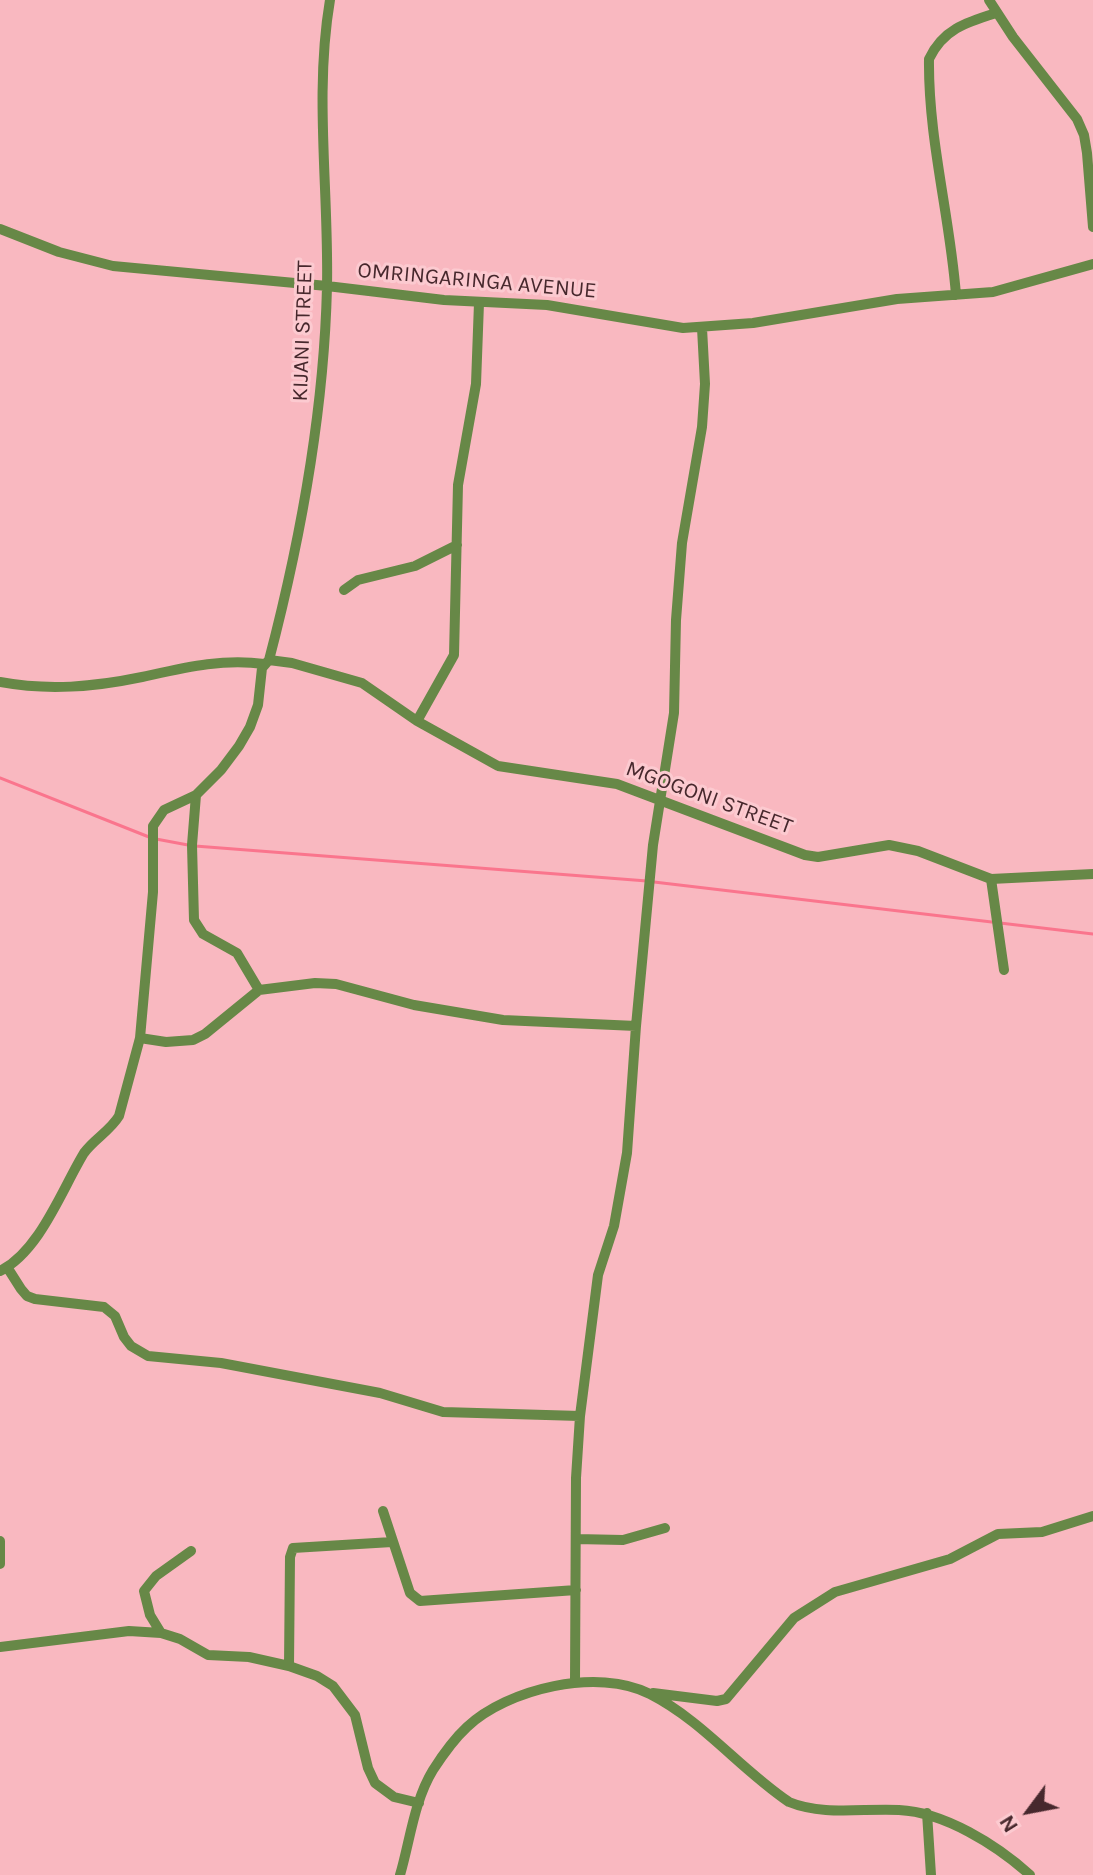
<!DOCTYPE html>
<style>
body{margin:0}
#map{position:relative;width:1093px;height:1875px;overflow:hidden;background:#f9b8c0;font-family:Karla,sans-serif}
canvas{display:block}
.north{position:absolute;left:989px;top:1771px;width:80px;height:80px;-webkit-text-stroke:6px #fccad0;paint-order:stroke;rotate:238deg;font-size:22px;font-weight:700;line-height:32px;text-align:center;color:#47282d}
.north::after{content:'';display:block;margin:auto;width:28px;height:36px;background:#47282d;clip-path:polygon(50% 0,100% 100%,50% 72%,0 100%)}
</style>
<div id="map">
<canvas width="1093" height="1875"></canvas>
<div class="north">N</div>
</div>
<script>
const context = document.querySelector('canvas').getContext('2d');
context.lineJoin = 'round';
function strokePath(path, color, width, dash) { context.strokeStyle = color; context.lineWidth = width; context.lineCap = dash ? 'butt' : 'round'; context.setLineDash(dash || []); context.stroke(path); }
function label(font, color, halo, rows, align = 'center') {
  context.font = font + ' Karla,sans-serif'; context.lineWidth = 6; context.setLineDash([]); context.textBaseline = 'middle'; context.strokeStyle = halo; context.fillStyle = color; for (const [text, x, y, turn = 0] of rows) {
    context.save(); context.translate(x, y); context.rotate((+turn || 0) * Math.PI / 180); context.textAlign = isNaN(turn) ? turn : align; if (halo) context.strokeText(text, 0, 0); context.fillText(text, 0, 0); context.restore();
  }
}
const stream = new Path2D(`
 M0,778l149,59
 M156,839l32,6
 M195,846l452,35
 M654,882l439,52`);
const minor = new Path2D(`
 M989,0l24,37 64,82 7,16 3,18 6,74
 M0,229l59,23 54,14 214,20 117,14 103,5 136,23 70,-5 144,-24 96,-7 100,-28
 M956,295c-6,-79 -28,-156 -27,-236 14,-30 38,-37 67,-46
 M344,590l14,-10 57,-14 42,-21
 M269,660c32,-122 55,-248 58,-373 2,-96 -13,-193 3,-287
 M0,682c48,9 94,5 142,-5 41,-9 80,-19 122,-13
 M417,721l37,-66 4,-170 18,-101 3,-81
 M196,795l-4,50 2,75 9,14 34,19 22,37
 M991,879l13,91
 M140,1038l26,4 27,-2 12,-6 54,-44 56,-7 21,1 78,21 89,15 133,6
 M7,1267l14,22 6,7 8,3 69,8 11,9 9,21 7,9 17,10 73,7 159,30 63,19 137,4
 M0,1271c40,-20 62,-82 84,-118 10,-14 26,-22 35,-37l21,-78 13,-146v-66l11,-16 32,-15 25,-25 18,-24 11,-19 8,-22 4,-37 7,-8 23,3 70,20 55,38 81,45 119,18 188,71 13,2 71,-12 29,6 73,28 102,-5
 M383,1511l27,82 10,8 156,-11
 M576,1539l47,1 42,-12
 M0,1541v23
 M161,1633l-11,-18 -6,-24 12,-15 35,-25
 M0,1647l129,-16 32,2 19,6 28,16 41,2 40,9 28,10 16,10 22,29 13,53 7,15 19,14 25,6
 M289,1666l1,-109 3,-9 99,-6
 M575,1682l1,-204 4,-62 18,-141 16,-49 13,-73 9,-127 17,-181 21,-132 2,-93 6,-77 20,-116 3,-43 -3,-56
 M653,1693l64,8 9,-2 68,-81 41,-26 115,-33 48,-25 44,-2 51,-16
 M927,1813l4,62
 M400,1875c10,-34 14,-74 33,-105 9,-14 21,-31 34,-43 40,-38 131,-60 183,-33 53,27 90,75 139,108 34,14 74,6 110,8 45,2 98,35 131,65`);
const streetNames = [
 ["OMRINGARINGA AVENUE",477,281,5],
 ["KIJANI STREET",303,331,-88],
 ["MGOGONI STREET",709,798,20]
];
strokePath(stream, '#fa758d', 3);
strokePath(minor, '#678847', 10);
label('22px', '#47282d', '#fccad0', streetNames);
</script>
